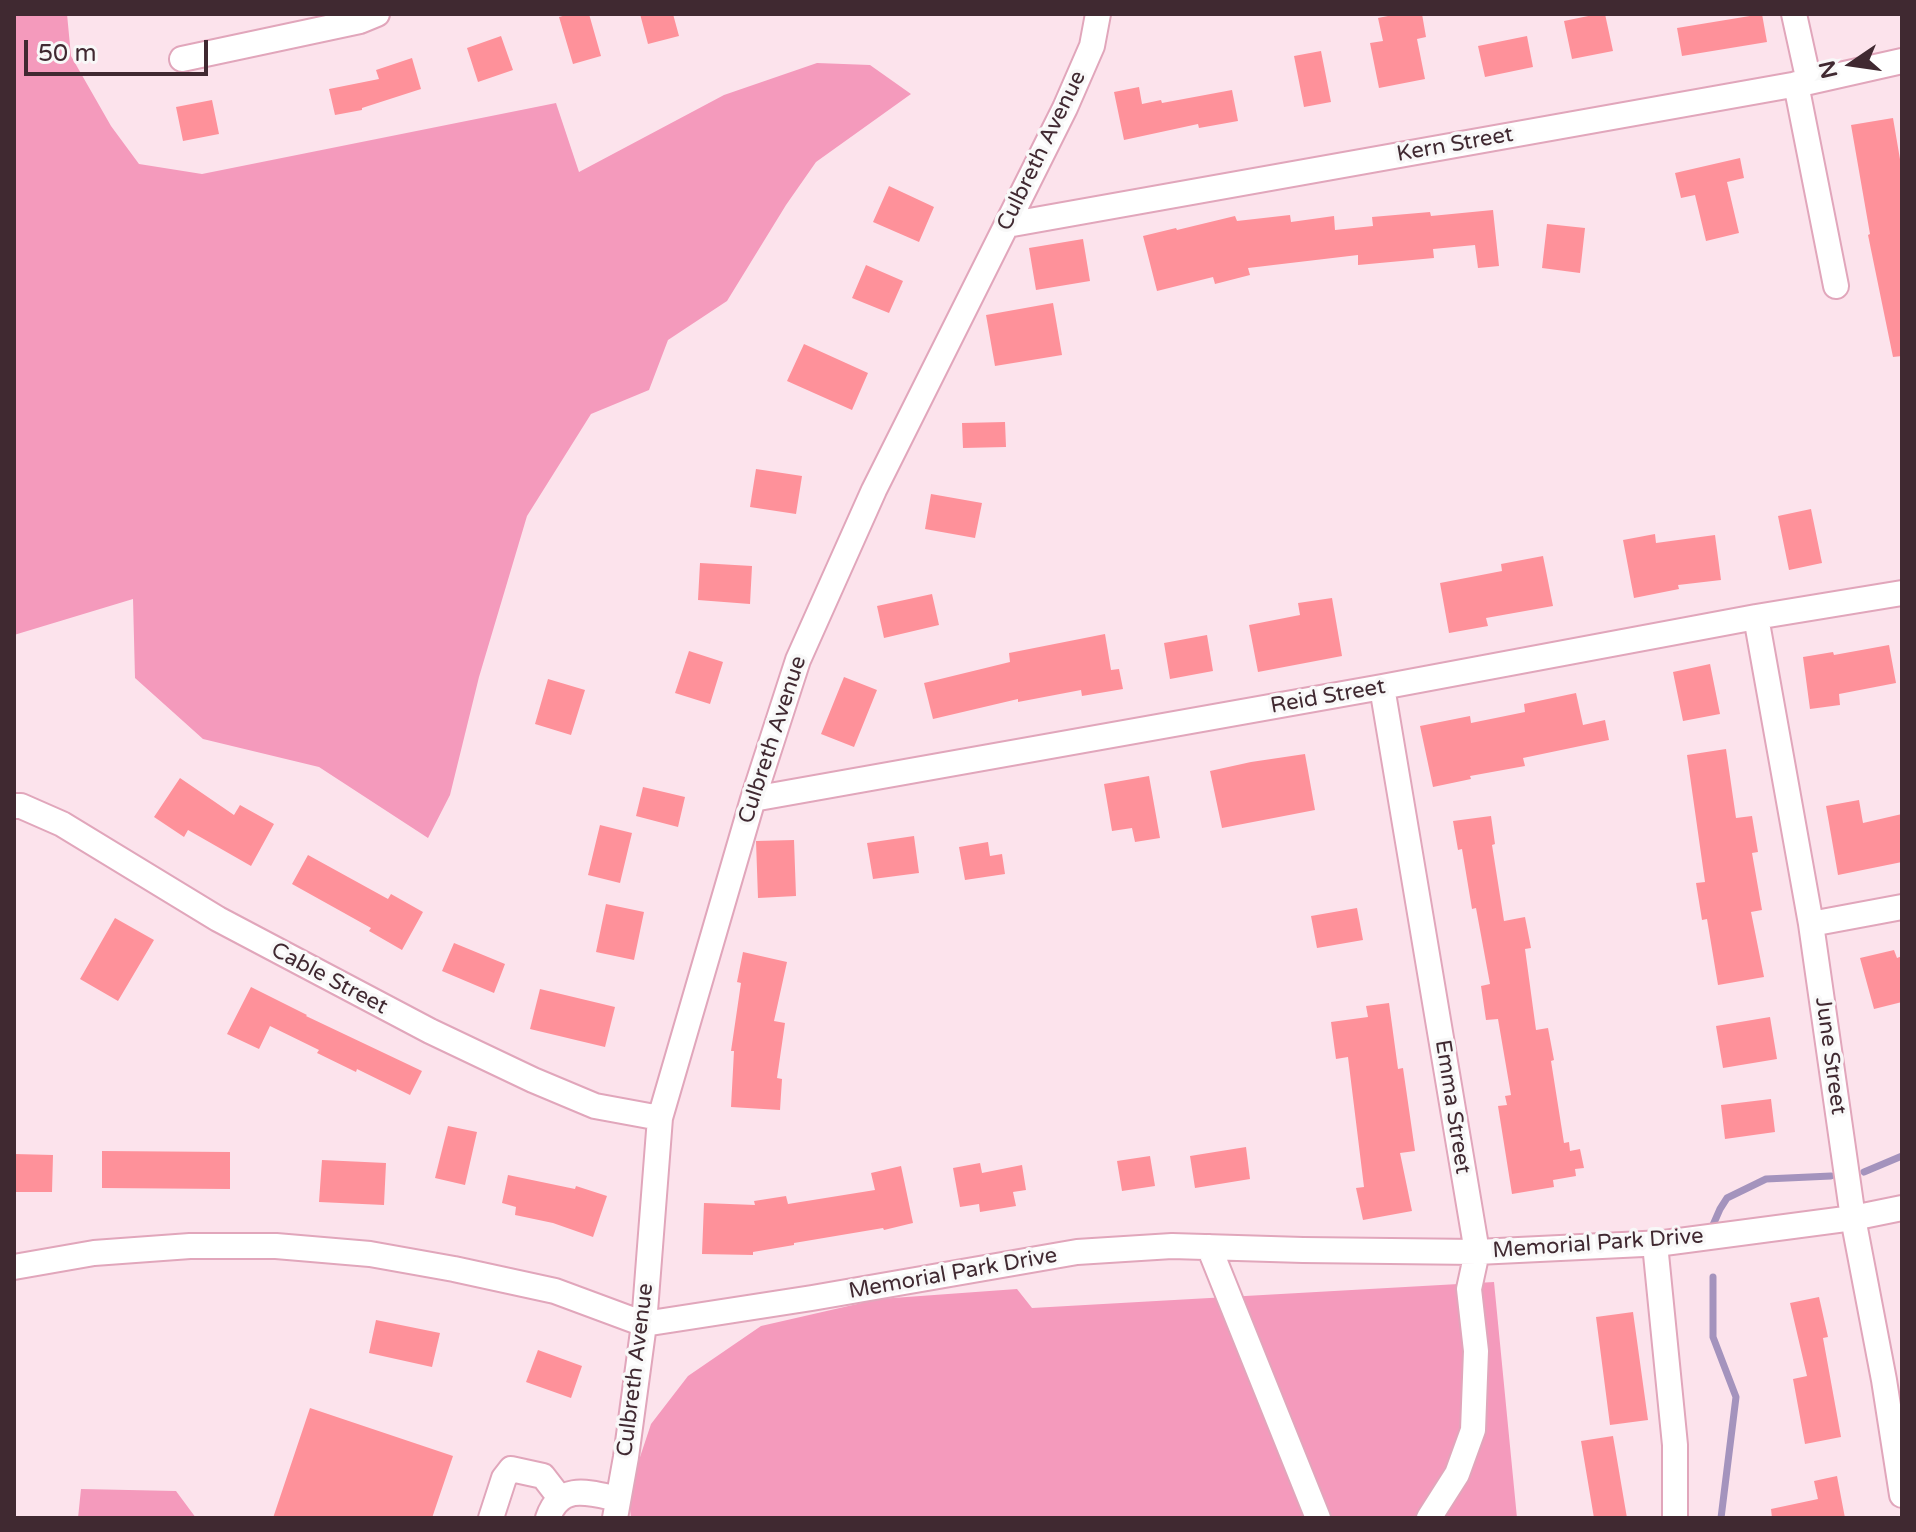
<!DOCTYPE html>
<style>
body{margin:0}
#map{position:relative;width:1916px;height:1532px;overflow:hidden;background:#fce3ec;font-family:"Varela Round",sans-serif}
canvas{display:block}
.frame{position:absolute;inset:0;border:16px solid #402931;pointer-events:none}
.north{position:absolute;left:1812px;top:24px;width:80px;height:80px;-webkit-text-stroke:6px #f8f8f8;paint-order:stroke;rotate:257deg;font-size:22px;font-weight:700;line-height:32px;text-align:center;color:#402931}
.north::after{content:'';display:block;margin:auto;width:28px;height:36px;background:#402931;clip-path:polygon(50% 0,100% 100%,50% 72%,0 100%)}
.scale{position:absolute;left:24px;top:40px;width:184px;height:36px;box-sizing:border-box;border:4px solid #402931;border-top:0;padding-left:10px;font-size:24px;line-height:28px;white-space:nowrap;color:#402931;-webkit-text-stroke:6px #f8f8f8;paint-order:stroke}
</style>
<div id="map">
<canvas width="1916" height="1532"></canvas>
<div class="frame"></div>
<div class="north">N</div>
<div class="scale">50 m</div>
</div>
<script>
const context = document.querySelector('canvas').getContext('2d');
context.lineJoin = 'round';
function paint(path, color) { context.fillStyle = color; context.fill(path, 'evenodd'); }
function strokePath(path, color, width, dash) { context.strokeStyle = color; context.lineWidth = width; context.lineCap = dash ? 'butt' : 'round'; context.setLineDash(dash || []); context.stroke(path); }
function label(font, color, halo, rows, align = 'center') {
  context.font = font + ' "Varela Round",sans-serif'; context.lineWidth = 7; context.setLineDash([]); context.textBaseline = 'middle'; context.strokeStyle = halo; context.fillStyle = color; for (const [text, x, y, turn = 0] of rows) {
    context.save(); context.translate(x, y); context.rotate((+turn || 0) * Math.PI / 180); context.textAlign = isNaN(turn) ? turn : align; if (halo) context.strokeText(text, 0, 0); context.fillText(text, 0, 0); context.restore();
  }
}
const green = new Path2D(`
 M14,14h53l4,42 40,70 28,38 63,10 354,-71 23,69 145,-77 93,-32 53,2 41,29 -95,68 -30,43 -59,96 -59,39 -19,50 -58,24 -64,102 -48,161 -29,118 -22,43 -109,-71 -116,-28 -68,-61 -2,-79 -119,36z
 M1494,1282l23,236h-886l-3,-25 23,-69 37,-48 73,-50 118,-27 138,-10 15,19z
 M81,1489l95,2 20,27h-118z`);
const stream = new Path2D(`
 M1864,1172l38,-16
 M1713,1225l7,-16 7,-11 39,-19 65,-3
 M1713,1277v60l23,60 -15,121`);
const building = new Path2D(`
 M570,14h19l12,42 -28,8 -14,-47z
 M640,14h33l6,22 -31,8z
 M1398,14h24l4,23 -9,2 8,40 -46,9 -9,-45 13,-2 -5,-23z
 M1598,14h7l8,37 -41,8 -8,-38z
 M1762,14l5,28 -85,14 -5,-28z
 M501,36l12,34 -35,12 -11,-34z
 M1527,36l6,31 -48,10 -7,-31z
 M1321,51l10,51 -27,5 -10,-51z
 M412,58l9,31 -59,19v2l-27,5 -6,-26 50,-10 -3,-9z
 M1139,87l3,17 19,-4 1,3 70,-13 6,31 -39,7 -1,-4 -74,16 -10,-48z
 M212,100l7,34 -36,7 -7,-34z
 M1893,118l9,53v185l-9,1 -25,-122 2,-1 -19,-109z
 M1740,158l4,20 -17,4 12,51 -33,8 -11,-46 -14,3 -6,-25z
 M889,186l45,21 -15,35 -46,-20z
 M1493,210l6,56 -21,2 -3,-23 -42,4 1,9 -76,7v-10l-110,13 2,7 -35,9 -2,-7 -56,14 -14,-55 33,-8 1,2 58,-14 2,5 53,-6 1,7 43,-6 1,14 38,-4 -1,-9 58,-5 1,4z
 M1547,224l38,4 -5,45 -38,-5z
 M1083,239l7,42 -54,9 -7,-42z
 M866,265l37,16 -14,32 -37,-15z
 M1053,303l9,52 -67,11 -9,-51z
 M804,344l64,29 -16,37 -65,-29z
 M1005,422l1,25 -43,1 -1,-25z
 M756,469l46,7 -6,38 -46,-7z
 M931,494l51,9 -7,35 -50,-9z
 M1811,509l11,54 -33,7 -11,-54z
 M1655,534l1,9 59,-8 6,45 -43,5 1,4 -45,9 -11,-58z
 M1543,556l10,50 -67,12 2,8 -39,7 -9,-50 62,-12 -1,-7z
 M700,563l52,3 -2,38 -52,-4z
 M932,594l7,31 -55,13 -7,-32z
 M1332,598l10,58 -84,16 -9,-47 51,-10 -2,-12z
 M1105,634l6,36 8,-1 4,20 -41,7 -1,-6 -63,12v-3l-85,20 -9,-36 86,-21 -1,-9z
 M1207,635l6,36 -43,8 -6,-36z
 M1889,645l7,38 -57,11 1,11 -30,4 -7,-52 30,-5 1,3z
 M689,651l34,11 -13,42 -35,-11z
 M1710,664l10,50 -37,7 -10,-49z
 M844,677l33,13 -23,57 -33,-13z
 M548,679l37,11 -14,45 -36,-11z
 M1576,693l7,32 22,-5 4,20 -86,18 2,8 -55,10 1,3 -38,8 -13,-61 50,-10 1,7 54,-11 -1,-8z
 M1726,749l10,69 16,-2 6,36 -6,1 10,57 -11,2 13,65 -46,8 -11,-66 -5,1 -6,-37 9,-1 -18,-127z
 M1305,754l10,56 -93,18 -12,-57 41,-9z
 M1149,776l11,62 -25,4 -3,-14 -20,3 -8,-47z
 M180,778l54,37 6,-10 34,19 -23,42 -63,-36 -4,7 -30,-20z
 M643,787l42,10 -7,30 -42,-11z
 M1859,800l4,23 39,-9v48l-64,13 -12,-69z
 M1491,816l4,28 -3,1 12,76 21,-4 6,31 -6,1 11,81 12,-2 6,32 -3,1 13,82 5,-1 1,9 10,-2 4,19 -9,1 1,7 -23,4 1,7 -42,7 -14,-88 9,-1 -2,-9 6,-1 -13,-76 -12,1 -5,-34 9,-2 -14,-76 -4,1 -10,-60 -4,1 -5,-29z
 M600,825l32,8 -12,50 -32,-8z
 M914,836l5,37 -46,6 -6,-36z
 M794,840l2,56 -38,2 -2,-57z
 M988,842l2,14 12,-2 3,20 -40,6 -6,-33z
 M308,855l80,44 3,-5 32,18 -21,38 -33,-19 2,-3 -79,-44z
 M606,904l38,8 -10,48 -38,-8z
 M1357,908l6,32 -46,8 -6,-32z
 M115,918l39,22 -36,61 -38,-22z
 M454,943l51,21 -11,29 -52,-22z
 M1894,950l3,8 5,-2v46l-28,7 -14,-51z
 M743,952l44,10 -13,59 11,2 -8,55 5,1 -2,31 -49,-3 3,-56h-3l10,-68 -4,-1z
 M251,987l56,28 -1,1 116,55 -12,24 -53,-26 -1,3 -39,-19 2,-3 -49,-24 -11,23 -32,-15z
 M540,989l75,18 -10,40 -75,-18z
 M1389,1003l9,66 5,-1 12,83 -15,2 12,58 -49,9 -7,-32 8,-1 -16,-130 -12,2 -5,-37 37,-5 -2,-11z
 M1770,1017l7,42 -54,9 -7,-42z
 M1771,1099l4,33 -50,7 -4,-34z
 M448,1126l29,6 -12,53 -30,-7z
 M1246,1147l4,32 -55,9 -5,-32z
 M102,1151l128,1v37l-128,-1z
 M14,1154l39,1 -1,37h-38z
 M1150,1156l5,30 -33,5 -5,-30z
 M322,1160l64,3 -2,42 -65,-3z
 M980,1163l2,10 40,-8 4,25 -13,2 3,14 -36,6 -1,-8 -19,3 -7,-39z
 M901,1166l12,57 -29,7 -1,-2 -89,15v2l-41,7v3l-51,-1 2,-51 51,2 -1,-4 32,-5 2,8 87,-14 -4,-17z
 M508,1175l67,14 1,-3 31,10 -14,41 -40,-14 -38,-8 1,-8 -14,-4z
 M1819,1297l9,40 -5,1 18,99 -36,7 -12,-65 14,-3 -17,-73z
 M1633,1312l15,108 -38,5 -14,-108z
 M376,1320l64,13 -8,34 -63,-14z
 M538,1350l44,16 -11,32 -45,-16z
 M310,1408l143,48 -21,62h-159z
 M1613,1436l14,82h-33l-13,-77z
 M1837,1476l8,42h-73l-1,-9 47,-10 -4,-18z`);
const minor = new Path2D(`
 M1794,14l15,68
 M182,59l178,-38 17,-7
 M1796,84l40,202
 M1007,225l802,-143 93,-21
 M1756,617l55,307 42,294 31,162 18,115
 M1382,687l95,565 -8,37 7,62 -3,79 -16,44 -28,44
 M753,799l629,-112 374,-70 146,-24
 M14,806h7l41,18 156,95 212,112 103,49 62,26 65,12
 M1811,924l91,-17
 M1655,1244l20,201v73
 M1209,1247l109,271
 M14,1267l80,-14 96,-7h86l94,8 84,15 101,22 89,33 168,-26 265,-46 95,-6 131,4 174,2 187,-9 189,-25 49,-10
 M491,1518l13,-40 7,-9 32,7 17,22
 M548,1518c12,-36 42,-25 70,-19
 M615,1518l11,-61 18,-133 16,-206 93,-319 45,-139 76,-170 191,-382 27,-62 6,-32`);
const streetNames = [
 ["Kern Street",1455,145,-10],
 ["Culbreth Avenue",1042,151,-64],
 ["Reid Street",1328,697,-10],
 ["Culbreth Avenue",773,740,-72],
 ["Cable Street",329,979,28],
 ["June Street",1830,1056,82],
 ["Emma Street",1452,1107,81],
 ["Memorial Park Drive",1598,1244,-4],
 ["Memorial Park Drive",953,1274,-10],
 ["Culbreth Avenue",636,1370,-83]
];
paint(green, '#f49abc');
strokePath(stream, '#a493bd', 7);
paint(building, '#fe919a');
strokePath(minor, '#e1a6bb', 28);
strokePath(minor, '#fff', 24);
label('22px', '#402931', '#f8f8f8', streetNames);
</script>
